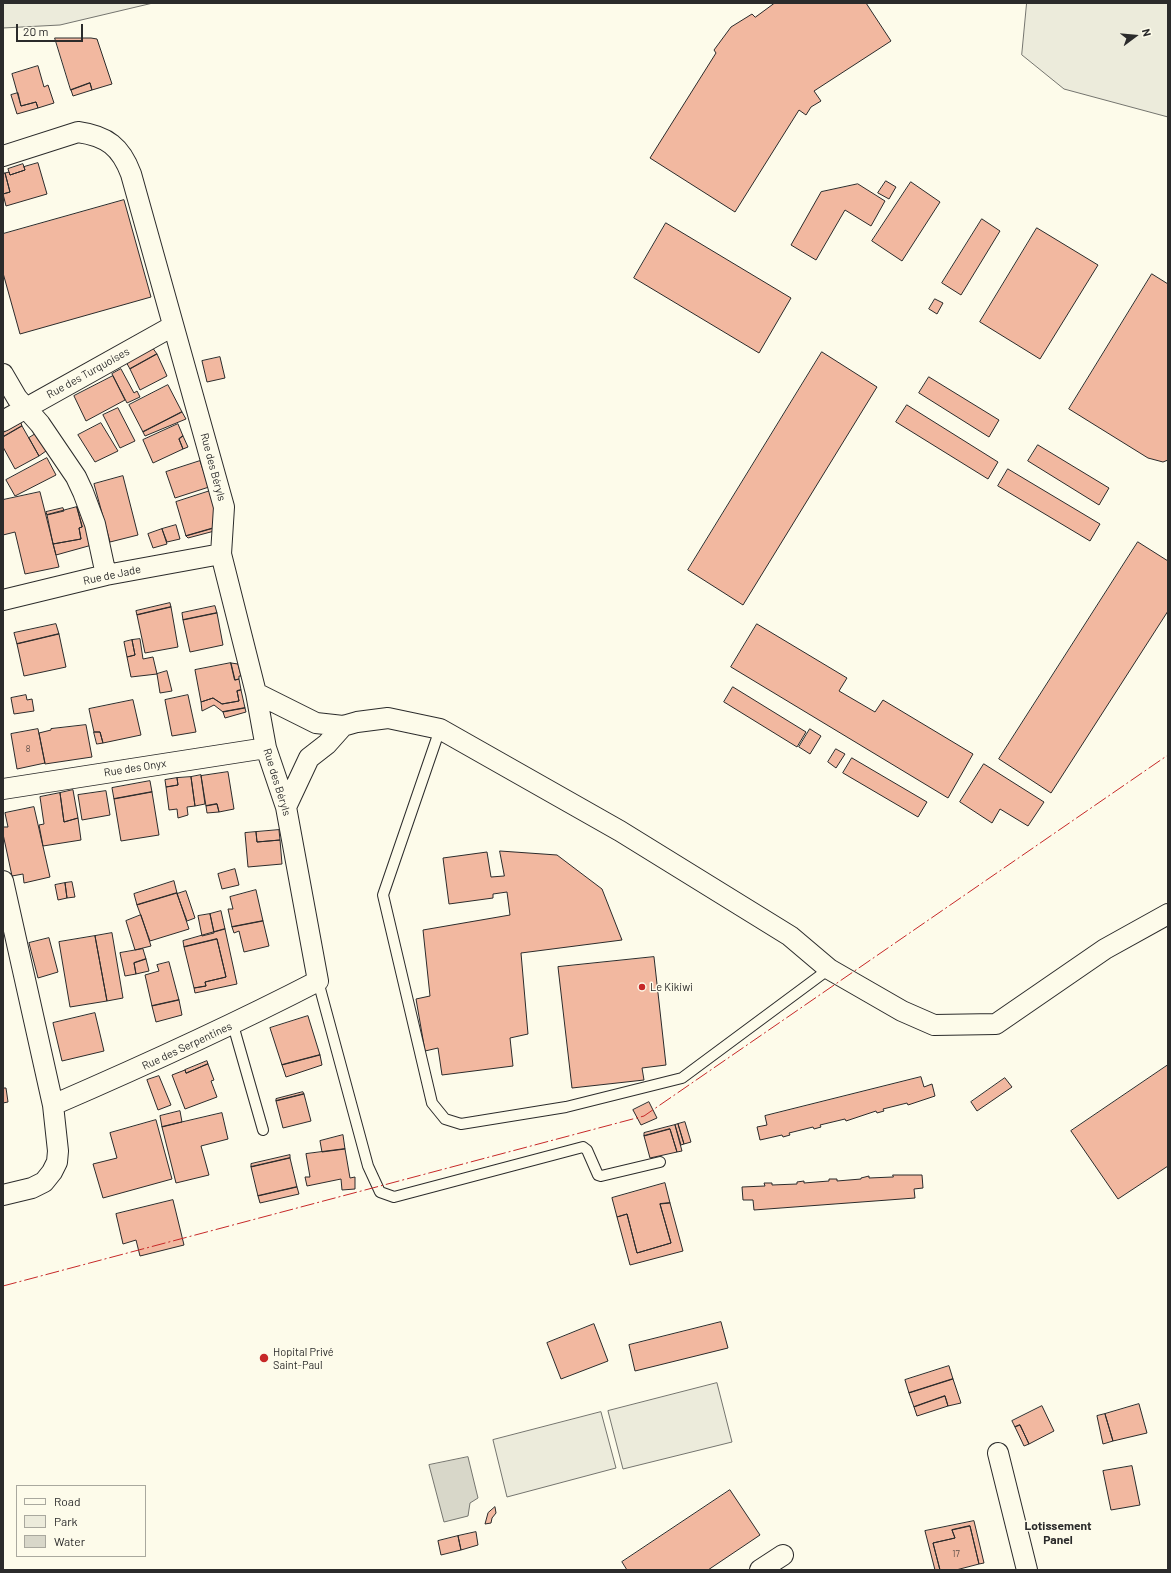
<!DOCTYPE html>
<meta charset="utf-8">
<style>
body{margin:0}
#map{position:relative;width:1171px;height:1573px;overflow:hidden;background:#fdfbea;font-family:Barlow,sans-serif}
canvas{display:block}
.frame{position:absolute;inset:0;border:4px solid #2b2b2b;pointer-events:none}
.legend{position:absolute;left:16px;top:1485px;width:130px;height:72px;box-sizing:border-box;background:#fdfbea;border:1px solid #a9a89e;margin:0;padding:5px 7px;list-style:none;font-size:12px;color:#2b2b2b}
.legend li{display:flex;align-items:center;gap:8px;height:20px}
.legend b{width:20px;border:1px solid #a9a89e}
.north{position:absolute;left:1115px;top:16px;width:40px;height:40px;-webkit-text-stroke:3px #fdfbea;paint-order:stroke;rotate:74deg;font-size:11px;font-weight:700;line-height:16px;text-align:center;color:#2b2b2b}
.north::after{content:'';display:block;margin:auto;width:14px;height:18px;background:#2b2b2b;clip-path:polygon(50% 0,100% 100%,50% 72%,0 100%)}
.scale{position:absolute;left:16px;top:24px;width:67px;height:18px;box-sizing:border-box;border:2px solid #2b2b2b;border-top:0;padding-left:5px;font-size:12px;line-height:14px;white-space:nowrap;color:#2b2b2b;-webkit-text-stroke:3px #fdfbea;paint-order:stroke}
</style>
<div id="map">
<canvas width="1171" height="1573"></canvas>
<div class="frame"></div>
<ul class="legend">
<li><b style="height:5px;background:#fdfbea"></b>Road</li>
<li><b style="height:11px;background:#ecebdb"></b>Park</li>
<li><b style="height:11px;background:#d8d7c9"></b>Water</li>
</ul>
<div class="north">N</div>
<div class="scale">20 m</div>
</div>
<script>
const context = document.querySelector('canvas').getContext('2d');
context.lineJoin = 'round';
function paint(path, color) { context.fillStyle = color; context.fill(path, 'evenodd'); }
function strokePath(path, color, width, dash) { context.strokeStyle = color; context.lineWidth = width; context.lineCap = dash ? 'butt' : 'round'; context.setLineDash(dash || []); context.stroke(path); }
function label(font, color, halo, rows, align = 'center') {
  context.font = font + ' Barlow,sans-serif'; context.lineWidth = 3; context.setLineDash([]); context.textBaseline = 'middle'; context.strokeStyle = halo; context.fillStyle = color; for (const [text, x, y, turn = 0] of rows) {
    context.save(); context.translate(x, y); context.rotate((+turn || 0) * Math.PI / 180); context.textAlign = isNaN(turn) ? turn : align; if (halo) context.strokeText(text, 0, 0); context.fillText(text, 0, 0); context.restore();
  }
}
const green = new Path2D(`
 M3,3h150l-93,22 -57,3z
 M1027,3h141v114l-104,-28 -42,-34z
 M717,1383l15,59 -109,27 -15,-58z
 M601,1412l15,56 -109,29 -14,-57z`);
const water = new Path2D(`
 M468,1457l10,41 -8,5 -2,13 -24,6 -15,-57z`);
const building = new Path2D(`
 M775,3h91l25,38 -77,50 7,10 -10,6 -5,8 -7,-5 -64,102 -85,-54 66,-105 -2,-3 17,-23 21,-13 3,3z
 M55,38h36l6,1 15,45 -20,6 -2,-7 -19,7z
 M38,66l6,21 4,-2 6,18 -16,5 -2,-6 -15,4 -9,-32z
 M90,83l2,7 -19,6 -2,-6z
 M18,93l3,13 15,-4 2,6 -21,6 -6,-19z
 M38,163l9,31 -41,12 -3,-12 7,-2 -5,-19 4,-1 1,3 15,-5 -1,-3z
 M23,164l2,6 -15,5 -2,-6z
 M3,173h2l5,19 -7,2z
 M886,181l10,6 -7,12 -11,-6z
 M911,182l29,20 -38,59 -30,-20z
 M858,184l27,17 -14,25 -26,-16 -29,50 -25,-15 30,-53z
 M124,200l27,97 -131,37 -17,-61v-39z
 M982,219l18,12 -39,64 -19,-12z
 M666,223l125,75 -32,55 -125,-75z
 M1037,228l61,37 -58,94 -60,-37z
 M1152,274l16,10v176l-5,2 -15,-4 -79,-49z
 M935,299l8,4 -6,11 -8,-5z
 M152,347l5,7 -27,15 -5,-9z
 M822,352l55,35 -134,218 -55,-35z
 M157,354l10,22 -27,14 -10,-21z
 M220,357l5,21 -18,4 -5,-21z
 M121,369l13,24 3,-2 3,6 -13,6 -15,-29z
 M113,376l12,24 -39,21 -12,-25z
 M929,377l70,43 -10,17 -70,-44z
 M168,385l14,27 -39,20 -14,-27z
 M907,405l91,57 -10,17 -92,-57z
 M118,408l17,33 -15,7 -17,-33z
 M182,412l4,7 -41,17 -2,-4z
 M21,423l1,3 -19,11v-4z
 M101,423l17,28 -23,11 -17,-27z
 M178,424l5,12 -4,3 4,10 -30,14 -10,-23z
 M22,426l17,30 -24,13 -12,-22v-10z
 M37,433l9,18 -7,5 -10,-18z
 M183,436l5,11 -5,2 -4,-10z
 M1038,445l71,43 -10,17 -71,-44z
 M47,458l9,17 -41,21 -9,-16z
 M200,461l9,26 -34,11 -9,-26z
 M1008,469l92,55 -10,17 -92,-55z
 M123,476l15,59 -28,7 -16,-58z
 M210,491l11,35 -35,10 -10,-34z
 M40,492l19,75 -34,7 -10,-42 -12,3v-35z
 M77,507l5,20 -3,1 2,11 -28,5 -6,-29z
 M77,507h5l10,38 -36,10 -3,-11 28,-5 -2,-11 3,-1z
 M63,508l1,3 -17,4 -1,-3z
 M176,525l4,14 -13,3 -5,-13z
 M221,526l1,3 -34,9 -2,-2z
 M162,529l5,15 -14,4 -5,-14z
 M1138,542l30,19v50l-117,182 -52,-34z
 M170,603l1,4 -34,8 -1,-4z
 M215,606l2,7 -34,7 -1,-7z
 M171,607l7,40 -33,6 -8,-38z
 M217,613l6,32 -33,7 -7,-32z
 M56,624l3,10 -42,10 -3,-11z
 M757,624l90,54 -8,13 36,21 8,-12 90,54 -25,44 -217,-131z
 M59,634l7,33 -42,9 -7,-32z
 M140,639l3,20 10,-2 4,17 -26,3 -4,-20 8,-2 -3,-15z
 M132,640l3,15 -8,2 -3,-15z
 M231,663l4,17 4,-1 2,11 -4,1 2,10 -17,3 -9,-6 -12,4 -6,-32z
 M231,663l7,1 3,12h-2v3l-4,1z
 M167,671l5,20 -12,2 -3,-19z
 M733,687l73,45 -9,15 -73,-45z
 M241,690l4,18 -22,4 -9,-7 -12,6 -1,-9 12,-4 9,6 17,-3 -2,-10z
 M26,695l1,5 5,-1 2,12 -20,3 -3,-16z
 M188,695l8,37 -24,4 -7,-36z
 M133,700l8,35 -38,8 -3,-11h-6l-5,-23z
 M245,708l1,4 -21,6 -2,-6z
 M86,725l6,32 -47,7 -6,-31 12,-3v-1z
 M38,729l7,34 -28,6 -6,-35z
 M810,729l11,7 -11,18 -11,-7z
 M94,732h6l3,11 -6,1z
 M836,749l9,5 -9,14 -8,-6z
 M852,758l75,44 -9,15 -75,-44z
 M984,764l60,38 -16,24 -28,-17 -8,14 -32,-21z
 M228,772l6,37 -15,3 -2,-8 -11,2 -5,-30z
 M201,775l4,29 -10,2 -4,-29z
 M191,777l4,29 -8,1 1,8 -10,3 -1,-9 -8,1 -3,-23 12,-2 -1,-7z
 M177,778l1,7 -12,2 -1,-7z
 M150,781l2,11 -38,7 -2,-11z
 M73,790l5,28 -14,4 -4,-29z
 M106,791l4,24 -28,5 -4,-25z
 M152,792l7,43 -38,6 -7,-42z
 M60,793l4,29 14,-4 3,22 -38,6 -4,-21 5,-1 -4,-27z
 M217,804l2,8 -12,1 -1,-7z
 M34,807l16,70 -26,6 -1,-9 -11,2 -9,-42v-7h5l-3,-14z
 M279,830l1,10 -23,2 -1,-10z
 M256,832l1,10 23,-2 2,24 -34,3 -3,-34z
 M500,851l57,4 45,34 20,51 -101,13 7,81 -18,4 3,28 -71,9 -4,-27 -13,3 -9,-52 14,-3 -7,-66 87,-15 -3,-23 -14,2v4l-44,6 -6,-46 44,-6 4,25 13,-1z
 M235,869l4,16 -17,4 -4,-15z
 M174,881l3,12 -40,12 -3,-11z
 M72,882l3,15 -8,1 -2,-15z
 M65,883l2,15 -9,2 -3,-15z
 M256,890l7,31 -31,6 -4,-18h5l-3,-12z
 M186,891l9,27 -8,3 -10,-27z
 M177,893l12,36 -39,12 -13,-36z
 M221,911l4,18 -11,3 -4,-18z
 M210,914l4,19 -12,3 -4,-20z
 M141,915l10,31 -16,4 -9,-29z
 M263,921l6,25 -25,6 -5,-21 -5,2 -2,-6z
 M225,929l12,55 -42,9 -1,-5 12,-2 -1,-4 21,-5 -9,-38 -33,8 -1,-6z
 M112,933l11,65 -16,3 -12,-65z
 M95,936l12,65 -37,6 -11,-65z
 M49,938l9,34 -20,6 -9,-35z
 M217,939l9,38 -21,5 1,4 -12,2 -10,-41z
 M143,949l3,10 -12,4 2,11 -11,2 -5,-23z
 M654,957l12,108 -24,3 2,12 -72,8 -14,-121z
 M146,959l3,12 -13,3 -2,-11z
 M169,962l10,38 -27,6 -7,-31 14,-4 -2,-6z
 M179,1000l3,15 -26,7 -4,-16z
 M95,1013l9,38 -42,10 -9,-38z
 M308,1016l12,39 -38,10 -12,-37z
 M320,1055l2,10 -36,12 -4,-12z
 M207,1061l1,3 -22,9 -1,-3z
 M208,1064l6,16 -3,1 6,16 -32,12 -13,-34 13,-5 1,3z
 M1168,1065v101l-50,33 -47,-68z
 M159,1076l12,29 -13,5 -11,-30z
 M921,1077l3,10 8,-3 3,12 -27,9 -1,-2 -24,6 1,2 -7,2 -1,-2 -30,10 -1,-2 -25,6 1,2 -7,2 -1,-2 -24,6 1,2 -7,2 -1,-2 -22,5 -3,-13 10,-2 -2,-9z
 M1005,1078l7,9 -35,24 -6,-9z
 M3,1088h3l2,14 -5,1z
 M303,1092l1,2 -28,7v-2z
 M304,1094l7,27 -28,7 -7,-27z
 M649,1102l8,16 -16,7 -8,-15z
 M180,1111l2,11 -20,5 -2,-11z
 M222,1113l6,26 -27,7 8,29 -33,8 -14,-56z
 M156,1120l16,59 -69,19 -10,-34 24,-6 -7,-25z
 M685,1122l6,20 -7,2 -6,-20z
 M678,1124l6,20 -3,1 -6,-20z
 M675,1125l7,26 -5,1 -7,-23 -26,7v-3z
 M670,1129l7,23 -27,6 -6,-22z
 M343,1135l2,14 -23,3 -2,-11z
 M345,1149l5,29 5,-1v12l-13,1 -1,-11 -34,7 -2,-9h5l-4,-23z
 M290,1155v3l-39,9v-3z
 M290,1158l7,29 -39,9 -7,-29z
 M893,1175h29l1,13 -9,1 1,9 -161,12 -1,-10h-10l-1,-13 23,-1 -1,-3h8v2l25,-1v-2l7,-1v2l25,-2v-2h8v2l24,-2v-1l8,-2v2l24,-1z
 M665,1183l5,20 -10,1 11,39 -34,10 -10,-39 -10,3 -5,-19z
 M297,1187l2,7 -39,9 -2,-7z
 M173,1200l11,45 -44,11 -4,-16 -13,4 -7,-30z
 M670,1203l13,48 -53,14 -13,-48 10,-3 10,39 34,-10 -11,-39z
 M721,1322l7,26 -93,23 -6,-26z
 M594,1324l14,37 -47,18 -14,-36z
 M949,1366l4,13 -44,14 -4,-13z
 M953,1379l8,24 -13,3 -3,-10 -31,11 -5,-14z
 M945,1396l3,10 -31,10 -3,-9z
 M1139,1404l8,29 -34,8 -8,-27z
 M1042,1406l12,25 -25,13 -9,-19 -5,2 -3,-6z
 M1105,1414l8,27 -10,3 -6,-28z
 M1020,1425l9,19 -5,2 -9,-19z
 M1132,1466l8,39 -29,5 -8,-39z
 M730,1490l30,45 -52,35h-81l-5,-8z
 M495,1507l1,6 -4,5 -1,5 -6,1 3,-11z
 M974,1521l10,42 -5,1 -9,-38 -18,4 3,8 -22,5 7,27h-5l-10,-39z
 M970,1526l9,38 -23,6h-16l-7,-27 22,-5 -3,-8z
 M476,1532l2,13 -17,5 -3,-14z
 M458,1536l3,14 -20,5 -3,-14z`);
const lane = new Path2D(`
 M440,729l-57,166 49,208 13,16 16,5 105,-17 116,-29 147,-109
 M318,981l50,185 12,26 14,5 189,-50 4,3 11,25 3,1 59,-14
 M233,1025l30,105`);
const street = new Path2D(`
 M3,156l75,-24c29,4 43,15 53,42l93,333 -3,47 35,139 10,55 20,59 32,174c-87,45 -175,85 -265,124
 M3,374l14,24 23,26 36,53 7,15 12,32 11,51
 M3,421l170,-95
 M3,600l103,-25 115,-21
 M256,693l60,30 27,3 14,-4 31,-4 52,11 180,102 170,105 39,33 73,42 32,14 62,-1 109,-75 63,-35
 M3,789l263,-41
 M286,807l23,-49 18,-14 16,-18
 M3,881l50,224 5,46 -1,11 -5,10 -8,10 -12,6 -29,7
 M998,1453l29,117
 M760,1570l23,-15`);
const power = new Path2D(`
 M3,1286l641,-170 524,-361`);
const markers = [
 [642,987,4,"#c62828"],
 [264,1358,5,"#c62828"]
];
const numberNames = [
 ["8",28,749],
 ["17",956,1554]
];
const streetNames = [
 ["Rue des Turquoises",88,373,-29],
 ["Rue des Béryls",213,467,75],
 ["Rue de Jade",112,575,-12],
 ["Rue des Onyx",135,768,-9],
 ["Rue des Béryls",277,782,73],
 ["Rue des Serpentines",187,1046,-25]
];
const poiNames = [
 ["Le Kikiwi",650,987],
 ["Hopital Privé",273,1352],
 ["Saint-Paul",273,1365]
];
const neighbourhoodNames = [
 ["Lotissement",1058,1526],
 ["Panel",1058,1540]
];
paint(green, '#ecebdb');
strokePath(green, '#74746e', 1);
paint(water, '#d8d7c9');
strokePath(water, '#74746e', 1);
paint(building, '#f2b8a0');
strokePath(building, '#2b2b2b', 1);
strokePath(lane, '#2b2b2b', 12);
strokePath(street, '#2b2b2b', 22);
strokePath(lane, '#fdfbea', 10);
strokePath(street, '#fdfbea', 20);
strokePath(power, '#c62828', 1, [14, 3, 2, 3]);
for (const [x, y, r, color] of markers) { const dot = new Path2D(); dot.arc(x, y, r, 0, 2 * Math.PI); context.fillStyle = color; context.fill(dot); strokePath(dot, '#fdfbea', 1.5); }
label('9px', '#5d4e48', null, numberNames);
label('11px', '#2b2b2b', '#fdfbea', streetNames);
label('11px', '#2b2b2b', '#fdfbea', poiNames, 'left');
label('bold 12px', '#2b2b2b', '#fdfbea', neighbourhoodNames);
</script>
